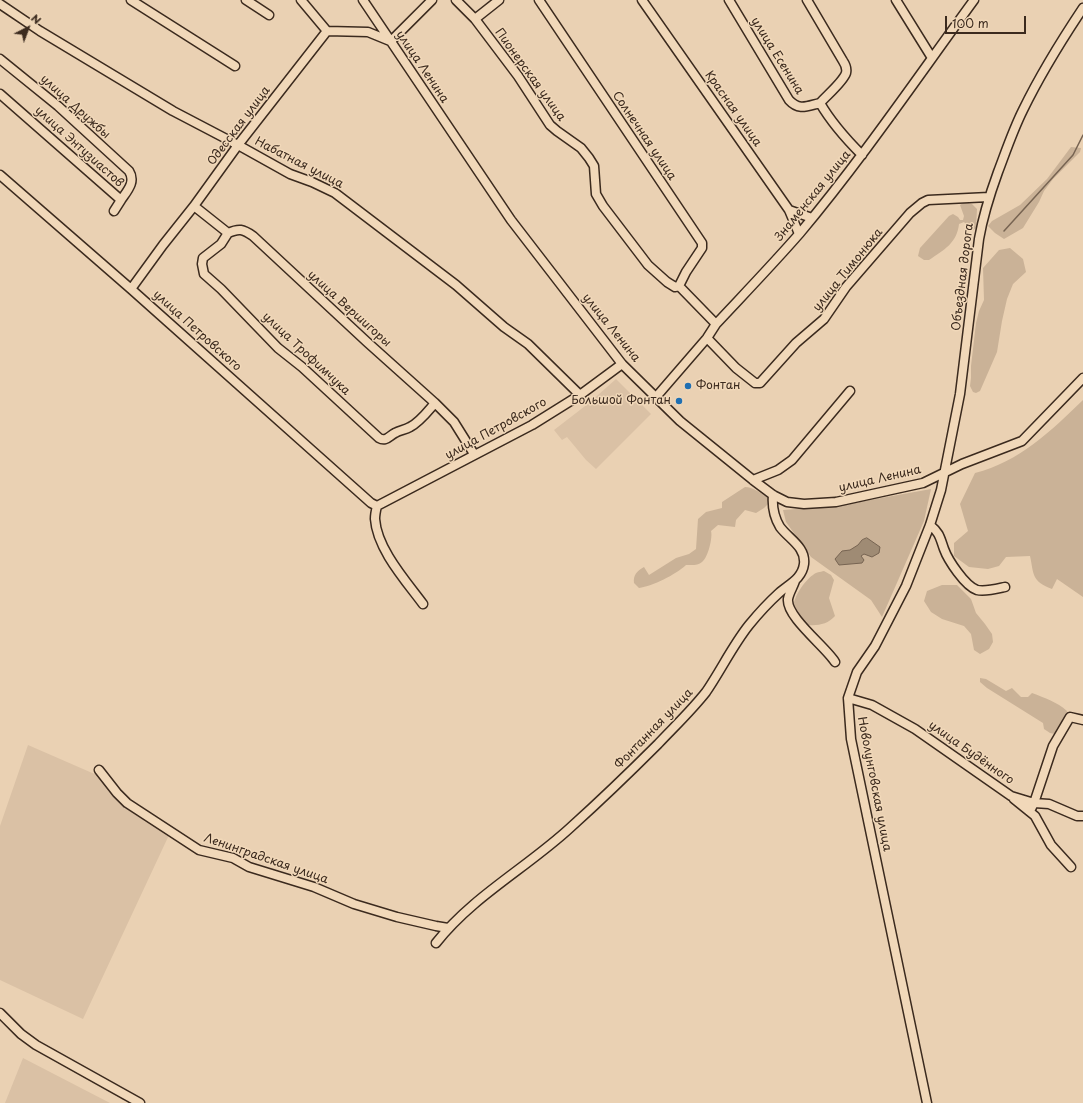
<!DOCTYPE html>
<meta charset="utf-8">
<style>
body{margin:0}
#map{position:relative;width:1083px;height:1103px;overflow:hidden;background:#ead1b3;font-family:"Playpen Sans",sans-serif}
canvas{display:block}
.north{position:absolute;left:8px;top:8px;width:40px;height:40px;-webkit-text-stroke:3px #f1d8b9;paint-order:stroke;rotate:42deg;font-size:11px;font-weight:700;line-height:16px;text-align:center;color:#3b2a1e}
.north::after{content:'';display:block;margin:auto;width:14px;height:18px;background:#3b2a1e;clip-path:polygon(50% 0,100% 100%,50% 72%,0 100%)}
.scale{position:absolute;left:945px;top:16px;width:81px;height:18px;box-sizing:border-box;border:2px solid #3b2a1e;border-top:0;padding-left:5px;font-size:12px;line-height:14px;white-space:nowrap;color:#3b2a1e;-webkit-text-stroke:3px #f1d8b9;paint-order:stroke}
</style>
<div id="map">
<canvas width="1083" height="1103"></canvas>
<div class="north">N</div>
<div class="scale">100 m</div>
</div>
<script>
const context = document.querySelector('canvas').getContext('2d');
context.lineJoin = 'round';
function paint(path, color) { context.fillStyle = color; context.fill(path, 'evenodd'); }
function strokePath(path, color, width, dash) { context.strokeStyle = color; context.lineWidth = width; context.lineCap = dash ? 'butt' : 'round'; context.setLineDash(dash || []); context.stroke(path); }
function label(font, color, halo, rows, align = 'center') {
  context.font = font + ' "Playpen Sans",sans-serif'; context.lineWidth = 3; context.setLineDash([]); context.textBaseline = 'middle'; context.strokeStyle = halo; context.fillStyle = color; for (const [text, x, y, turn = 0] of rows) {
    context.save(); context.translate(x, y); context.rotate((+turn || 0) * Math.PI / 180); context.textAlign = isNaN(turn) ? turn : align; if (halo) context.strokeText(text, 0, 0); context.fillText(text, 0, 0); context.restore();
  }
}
const built = new Path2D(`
 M616,379l35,35 -55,55 -10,-9 -19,-23 -5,3 -8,-10 35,-27z
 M28,745l78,34 -2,3 4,9 61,44 -86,184 -83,-39v-154z
 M23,1058l87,45h-105z`);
const green = new Path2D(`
 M1071,147l10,1 -1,4 -27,27 -9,12 -5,11 -16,26 -19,11 -9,-6 -7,-7 4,-5 28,-16 27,-26z
 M965,202l7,2 5,5 -1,19 -4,3 -8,-9 -5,2c-2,19 -15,26 -30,36h-5l-6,-4 2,-8 29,-32 4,-2 5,3 2,3h3l1,-4 -4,-11z
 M1010,248l13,11 3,13 -13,12 -6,15 -5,22 -5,31 -17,39 -4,2 -3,-1 -3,-6 1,-8v-12l5,-43 3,-12 5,-11 -1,-32 16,-18z
 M1083,400v197l-26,-18 -5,10c-21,-8 -18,-15 -22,-33l-24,1 -7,9 -11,3 -19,-2 -15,-11v-13l14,-12 -8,-27 15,-31c44,-11 76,-42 108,-73z
 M745,487c8,0 16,6 23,11l1,5 -5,5 -8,5 -11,-3 -9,10 -1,7 -17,-2 -7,6c2,6 -3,27 -9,31 -4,4 -11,3 -16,3 -11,10 -33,21 -47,23l-5,-5c-1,-8 3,-12 10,-16l5,8 27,-17 13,-4 7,-5 2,-30 8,-7 16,-4v-6z
 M931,489l-7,32 -42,96 -11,-17 -60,-43 -25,-35 -3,-12 54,-4z
 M824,571l7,4 3,5 -5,18 6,18c-7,8 -17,10 -27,9 -5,-4 -12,-10 -14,-16 -3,-9 11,-29 19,-34 3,-3 7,-3 11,-4z
 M942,585h15l14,14 5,14 9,11 7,10 1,8 -4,7 -9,5 -6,-4 -3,-16 -7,-8 -22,-7 -11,-7 -7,-11 3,-10z
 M980,678l6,1 20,12 6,-3 9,9h7l4,-4c13,5 25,9 35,18 -1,9 -5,17 -12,23l-5,-1 -6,-4 -1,-6 -56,-35 -7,-6z`);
const water = new Path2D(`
 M867,538l13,9 -1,6 -7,4 -8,-3 -3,2 3,4 -2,3 -23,2 -4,-6 7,-8 8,-1 8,-5 4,-5z`);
const stream = new Path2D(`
 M1004,231l69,-76 10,-20`);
const minor = new Path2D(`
 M131,0l104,66
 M246,0l23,15
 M301,0l26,31
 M363,0l148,220 111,144 58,57 73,59 20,15 14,7 17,2 32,-2 87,-19 39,-19 60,-23 61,-63
 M456,0l19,19 43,57 32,49 7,6 24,17 8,10 5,8 2,28 7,12 45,59 19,17 8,5 4,-1 37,38
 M539,0l163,243v5l-16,24 -7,14
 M642,0l147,210 10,24
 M729,0l60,100c10,11 18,6 31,3 11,19 26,36 42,52
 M807,0l36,61c2,3 4,8 3,12 -3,9 -19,22 -26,30
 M896,0l36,58
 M0,4l40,27 133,80 65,34 52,29 22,8 23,11 121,92 48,42 24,17 52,51
 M475,19l24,-19
 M391,41l41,-41
 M0,59l58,47 71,65c7,11 -2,20 -8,29l-121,-106
 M0,175l131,114 240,214 6,3 155,-81 48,-30 42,-31
 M194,206l34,27c11,-5 15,-4 25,3l114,106 68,61 19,19 20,32
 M789,210l23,8
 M114,211l7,-11
 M228,233l-7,11 -18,14 -1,6 2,10 17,15 57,59 24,19 77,71c7,4 10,-2 16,-5 5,-3 10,-3 15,-6 10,-5 18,-16 25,-24
 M131,289l32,-44 31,-39 44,-61 89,-114 41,1 22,9
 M707,338l29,30 19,15h5l36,-40 28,-24 22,-32 64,-74 12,-10 6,-3 61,-3
 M656,397l51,-59 9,-14c28,-30 57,-60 84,-91 62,-74 117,-155 174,-233
 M753,480l25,-10 14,-10 58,-69
 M377,506c-1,4 -2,9 -2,13 2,30 31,62 48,85
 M930,525c10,8 10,13 14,24 4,11 21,37 33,41 8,2 19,-1 28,-3
 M795,581c-2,6 -6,12 -7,18 -2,18 38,48 47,63
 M848,698l24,7 43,24 96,67 23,7 15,1 28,12h6
 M99,770l18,23 10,10 72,47 34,8 16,9 65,20 40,17 43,13 39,9 12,2
 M1014,799l21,17 16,29 20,22
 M1030,811l4,-8 19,-57 17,-29 13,3
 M436,943c37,-47 92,-76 135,-116 30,-27 59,-55 87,-83 16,-17 33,-33 48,-52 15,-22 27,-47 43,-67 9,-11 19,-22 30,-32 10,-9 23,-14 25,-29 2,-17 -15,-25 -24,-37 -6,-10 -8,-21 -7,-32
 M0,1013l21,21 15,11 104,58
 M927,1103l-76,-364 -3,-41 9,-26 18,-26 31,-60 24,-61 11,-35 19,-96 19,-155c4,-23 11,-45 19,-67 8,-21 15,-42 25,-62 17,-35 38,-69 60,-102`);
const markers = [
 [688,386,4,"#1f6fb2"],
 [679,401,4,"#1f6fb2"]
];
const streetNames = [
 ["улица Есенина",777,56,58],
 ["улица Ленина",422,67,56],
 ["Пионерская улица",530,75,54],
 ["улица Дружбы",75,107,42],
 ["Красная улица",733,109,55],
 ["Одесская улица",239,126,-53],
 ["Солнечная улица",644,136,56],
 ["улица Энтузиастов",79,147,42],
 ["Набатная улица",299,163,27],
 ["Знаменская улица",813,196,-51],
 ["улица Тимонюка",848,270,-51],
 ["Объездная дорога",963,277,-83],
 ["улица Вершигоры",349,309,42],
 ["улица Ленина",611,328,51],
 ["улица Петровского",197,331,42],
 ["улица Трофимчука",306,354,43],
 ["улица Петровского",496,429,-29],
 ["улица Ленина",880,479,-13],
 ["Фонтанная улица",654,729,-46],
 ["улица Будённого",971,753,35],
 ["Новолунговская улица",874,784,79],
 ["Ленинградская улица",266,859,19]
];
const poiNames = [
 ["Фонтан",696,386],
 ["Большой Фонтан",671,401,"right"]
];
paint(built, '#dac1a5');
paint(green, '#cab297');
paint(water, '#9f8b74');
strokePath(water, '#776452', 1);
strokePath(stream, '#776452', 1.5);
strokePath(minor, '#3b2a1e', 11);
strokePath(minor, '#f1d8b9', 8);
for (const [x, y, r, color] of markers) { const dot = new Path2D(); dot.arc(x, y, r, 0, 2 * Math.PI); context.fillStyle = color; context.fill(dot); strokePath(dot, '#f1d8b9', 1.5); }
label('12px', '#3b2a1e', '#f1d8b9', streetNames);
label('12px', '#3b2a1e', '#f1d8b9', poiNames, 'left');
</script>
